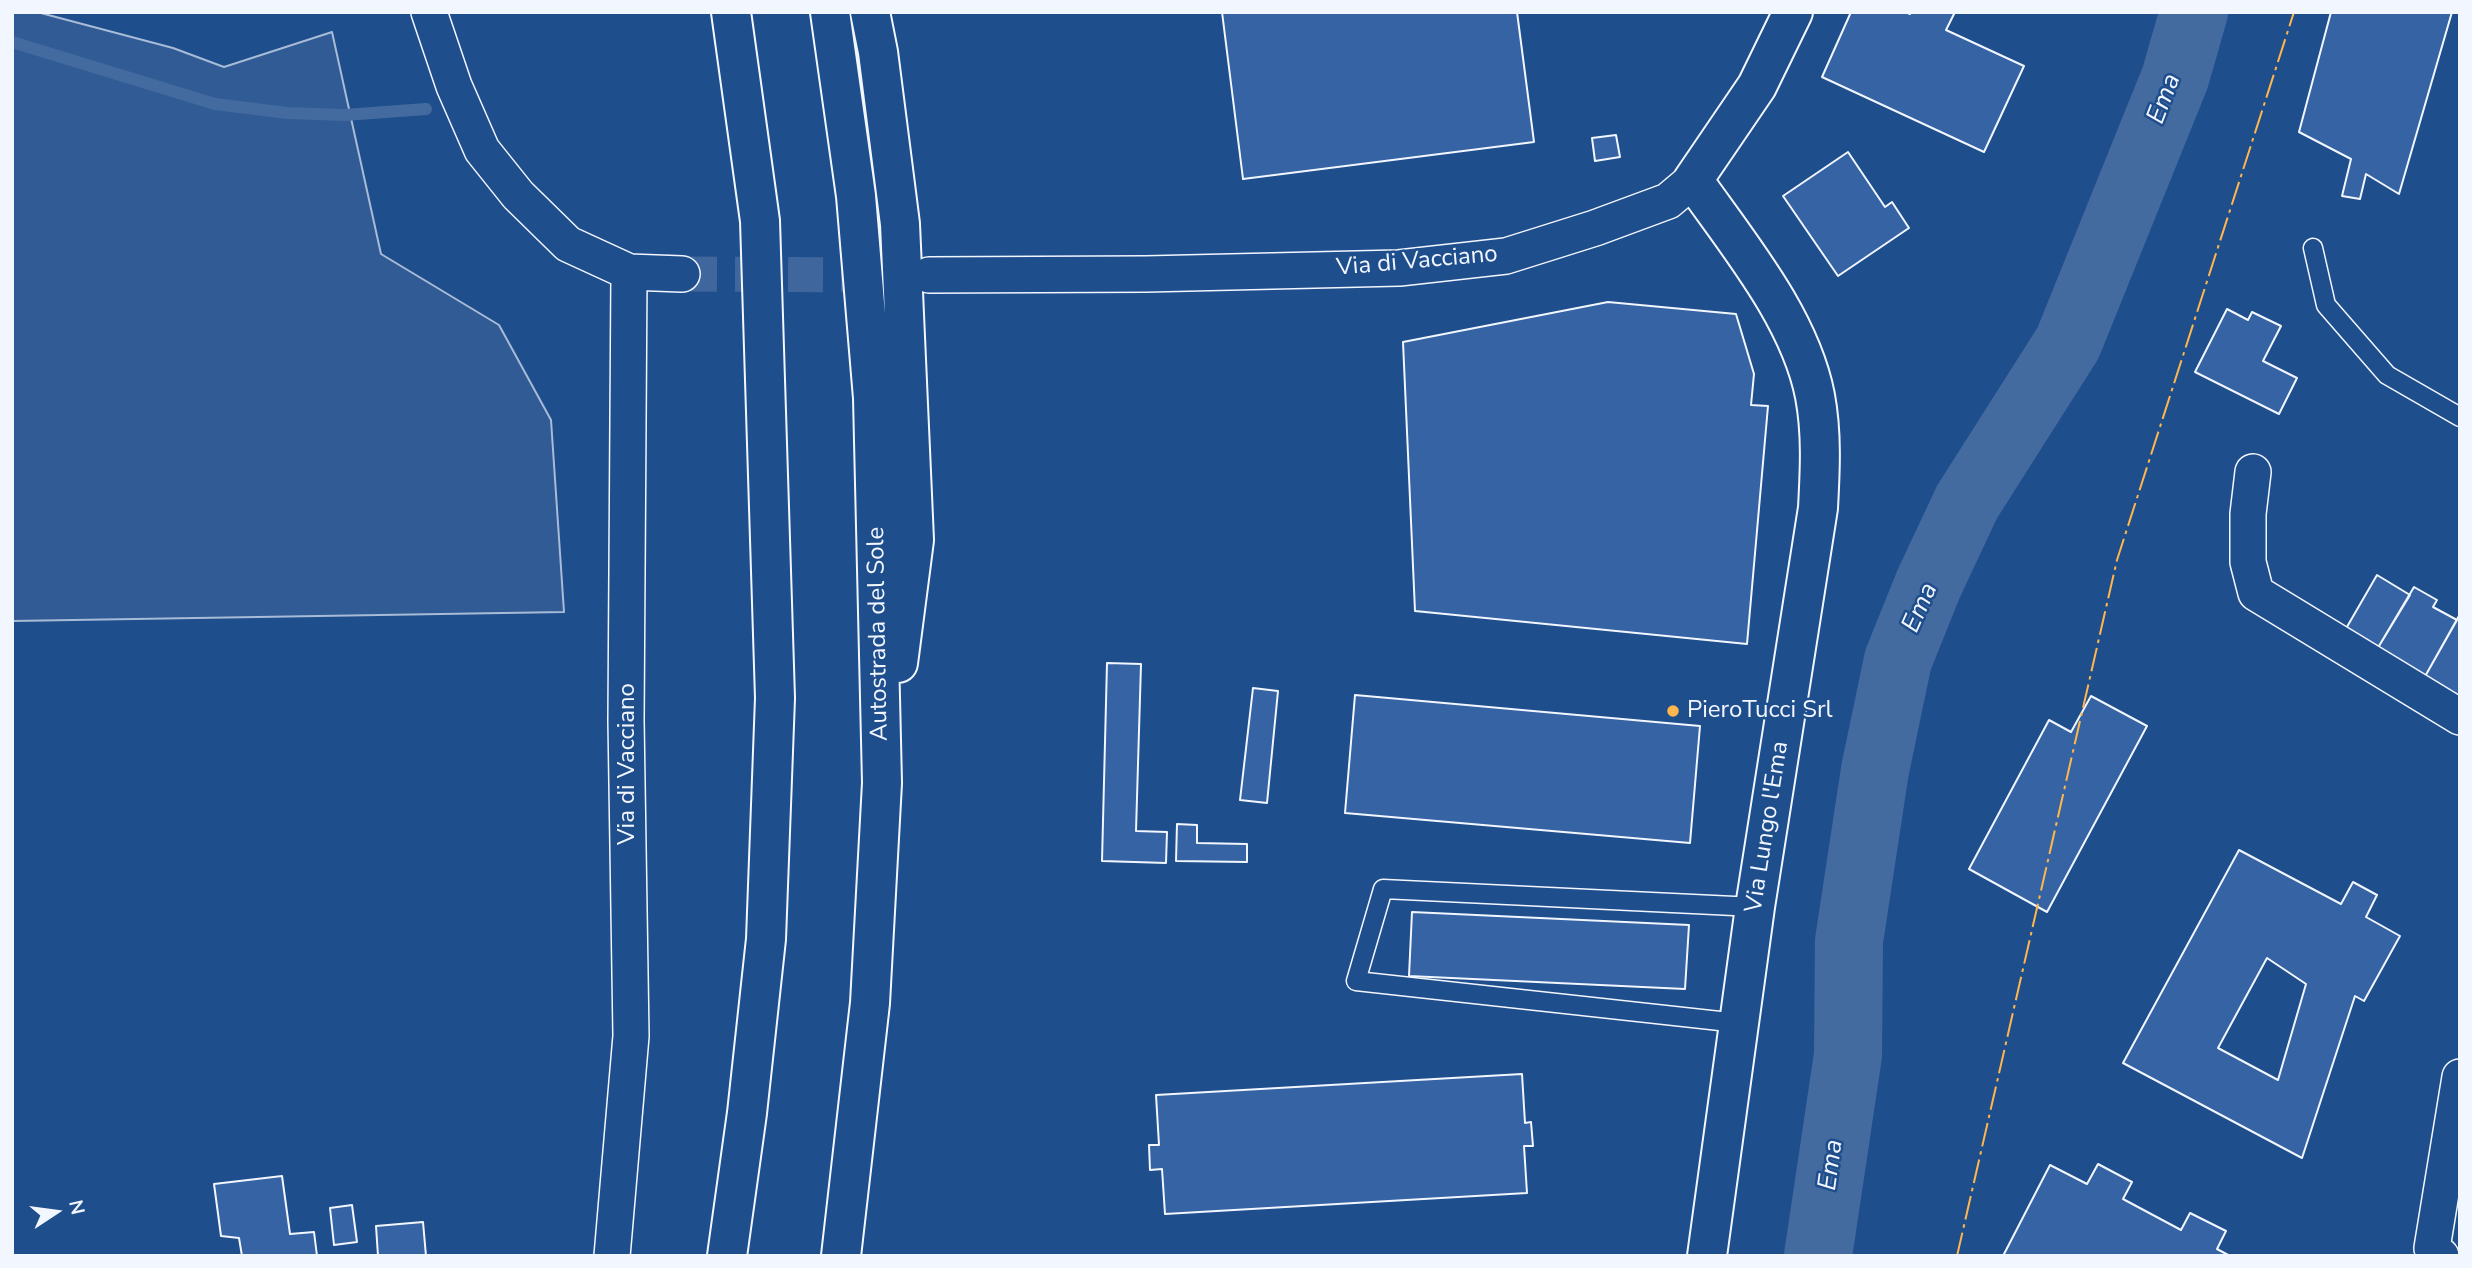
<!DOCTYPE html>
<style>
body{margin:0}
#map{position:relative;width:2472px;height:1268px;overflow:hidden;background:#1f4e8c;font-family:"Nunito Sans",sans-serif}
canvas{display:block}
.frame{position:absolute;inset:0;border:14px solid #f2f6ff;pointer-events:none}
.north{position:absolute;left:21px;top:1177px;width:70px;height:70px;-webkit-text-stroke:5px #1f4e8c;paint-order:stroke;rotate:77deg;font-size:19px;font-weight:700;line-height:28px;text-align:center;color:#f2f6ff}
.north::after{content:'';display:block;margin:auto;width:24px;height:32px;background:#f2f6ff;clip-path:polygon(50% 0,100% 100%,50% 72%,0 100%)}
</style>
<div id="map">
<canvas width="2472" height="1268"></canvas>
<div class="frame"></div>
<div class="north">N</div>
</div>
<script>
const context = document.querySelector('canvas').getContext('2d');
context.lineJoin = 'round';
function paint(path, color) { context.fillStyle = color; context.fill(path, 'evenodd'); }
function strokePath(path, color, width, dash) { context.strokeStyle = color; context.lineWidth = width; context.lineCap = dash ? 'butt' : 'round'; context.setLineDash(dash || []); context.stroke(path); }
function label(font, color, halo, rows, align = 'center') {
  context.font = font + ' "Nunito Sans",sans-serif'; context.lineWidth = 5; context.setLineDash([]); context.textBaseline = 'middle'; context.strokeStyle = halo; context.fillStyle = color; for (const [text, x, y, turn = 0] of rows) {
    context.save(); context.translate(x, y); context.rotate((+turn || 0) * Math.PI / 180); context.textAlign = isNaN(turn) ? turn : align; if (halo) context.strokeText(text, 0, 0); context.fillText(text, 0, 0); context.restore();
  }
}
const built = new Path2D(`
 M12,12h25l136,36 51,19 108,-35 49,222 118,71 52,95 13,192 -552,9z`);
const stream = new Path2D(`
 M12,42l203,62 72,9 58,2 81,-6`);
const river = new Path2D(`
 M1818,1256l30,-201 1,-114 26,-171 23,-110 31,-77 38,-81 101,-159 107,-265 19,-66`);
const building = new Path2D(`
 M1222,12h295l17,130 -291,37z
 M1851,12h54l5,2 1,-2h44l-9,18 78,36 -40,86 -162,-75z
 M2331,12h121l-53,182 -33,-20 -6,25 -18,-3 9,-37 -52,-27z
 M1616,135l4,22 -25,4 -3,-23z
 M1848,152l37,55 7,-5 17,26 -71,48 -55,-80z
 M1608,302l128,12 18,60 -3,31 17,1 -21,238 -332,-33 -12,-269z
 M2227,309l21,11 4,-8 29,14 -18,35 34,17 -18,36 -84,-42z
 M2377,575l33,20 -34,56 -32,-19z
 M2414,587l23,13 -4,7 24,13 -34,60 -47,-29z
 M2460,614v87l-37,-21z
 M1107,663l34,1 -5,167 31,1 -1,31 -64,-2z
 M1253,688l25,3 -11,112 -27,-3z
 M1355,695l345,31 -10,117 -345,-30z
 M2091,696l56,30 -100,186 -78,-43 80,-149 22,12z
 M1177,824l20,1v18l50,1v18l-71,-1z
 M2239,850l102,54 12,-22 24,13 -11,22 34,19 -36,65 -9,-5 -53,162 -179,-95zM2267,958l39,26 -28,96 -60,-32z
 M1412,912l277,13 -4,64 -276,-13z
 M1522,1074l3,49 6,-1 2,24h-9l3,47 -362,21 -3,-45 -12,1 -1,-25h10l-3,-50z
 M2098,1164l34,18 -9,17 58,31 9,-17 36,18 -9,18 13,7h-227l47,-91 37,19z
 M282,1176l8,58 24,-2 3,24h-75l-3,-18 -18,-2 -7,-52z
 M352,1205l5,37 -23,3 -4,-37z
 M423,1222l3,34h-48l-2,-30z`);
const minorTunnel = new Path2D(`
 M682,274l208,1`);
const service = new Path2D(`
 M2313,248l13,57 61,70 73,42
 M1738,1023l-382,-42 27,-92 372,18`);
const minor = new Path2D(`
 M429,12l25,74 28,64 36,45 50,49 61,28 53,2
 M929,275l217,-1 253,-6 107,-12 89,-28 73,-27 25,-21
 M2253,472l-5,42v48l8,31 204,124
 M612,1256l19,-220 -5,-316 3,-448
 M2441,1256l-9,-8 28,-171`);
const tertiary = new Path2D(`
 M1707,1256l48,-349 63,-399c2,-37 4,-75 -3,-112 -15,-78 -77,-152 -122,-216l64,-94 36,-74`);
const motorway = new Path2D(`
 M830,12l26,184 17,202 9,385 -12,220 -29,253
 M870,12l8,40 22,172 14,316 -16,123
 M727,1256l20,-143 19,-174 9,-241 -15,-477 -29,-209`);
const power = new Path2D(`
 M1957,1256l160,-696 177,-548`);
const markers = [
 [1673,711,7,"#ffb74d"]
];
const streetNames = [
 ["Via di Vacciano",1417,262,-5],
 ["Autostrada del Sole",879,634,-91],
 ["Via di Vacciano",628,764,-90],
 ["Via Lungo l'Ema",1768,827,-81]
];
const poiNames = [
 ["PieroTucci Srl",1687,711]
];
const waterNames = [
 ["Ema",2165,99,-69],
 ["Ema",1921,608,-66],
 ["Ema",1832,1165,-82]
];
paint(built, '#305b95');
strokePath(built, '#a8bbd7', 2);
strokePath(stream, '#446ba0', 12);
strokePath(river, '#446ba0', 68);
paint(building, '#3563a3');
strokePath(building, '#f2f6ff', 2);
strokePath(minorTunnel, '#3f679d', 35, [35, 18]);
strokePath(service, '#f2f6ff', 21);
strokePath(minor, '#f2f6ff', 38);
strokePath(tertiary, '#f2f6ff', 42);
strokePath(motorway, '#f2f6ff', 42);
strokePath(service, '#1f4e8c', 18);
strokePath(minor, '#1f4e8c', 35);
strokePath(tertiary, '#1f4e8c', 38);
strokePath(motorway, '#1f4e8c', 38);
strokePath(power, '#ffb74d', 2, [24, 5, 3.5, 5]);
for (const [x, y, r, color] of markers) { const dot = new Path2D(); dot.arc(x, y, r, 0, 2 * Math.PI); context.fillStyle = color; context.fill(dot); strokePath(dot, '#1f4e8c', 2.5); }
label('24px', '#f2f6ff', '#1f4e8c', streetNames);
label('24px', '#f2f6ff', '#1f4e8c', poiNames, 'left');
label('italic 26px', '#f2f6ff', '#1f4e8c', waterNames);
</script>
